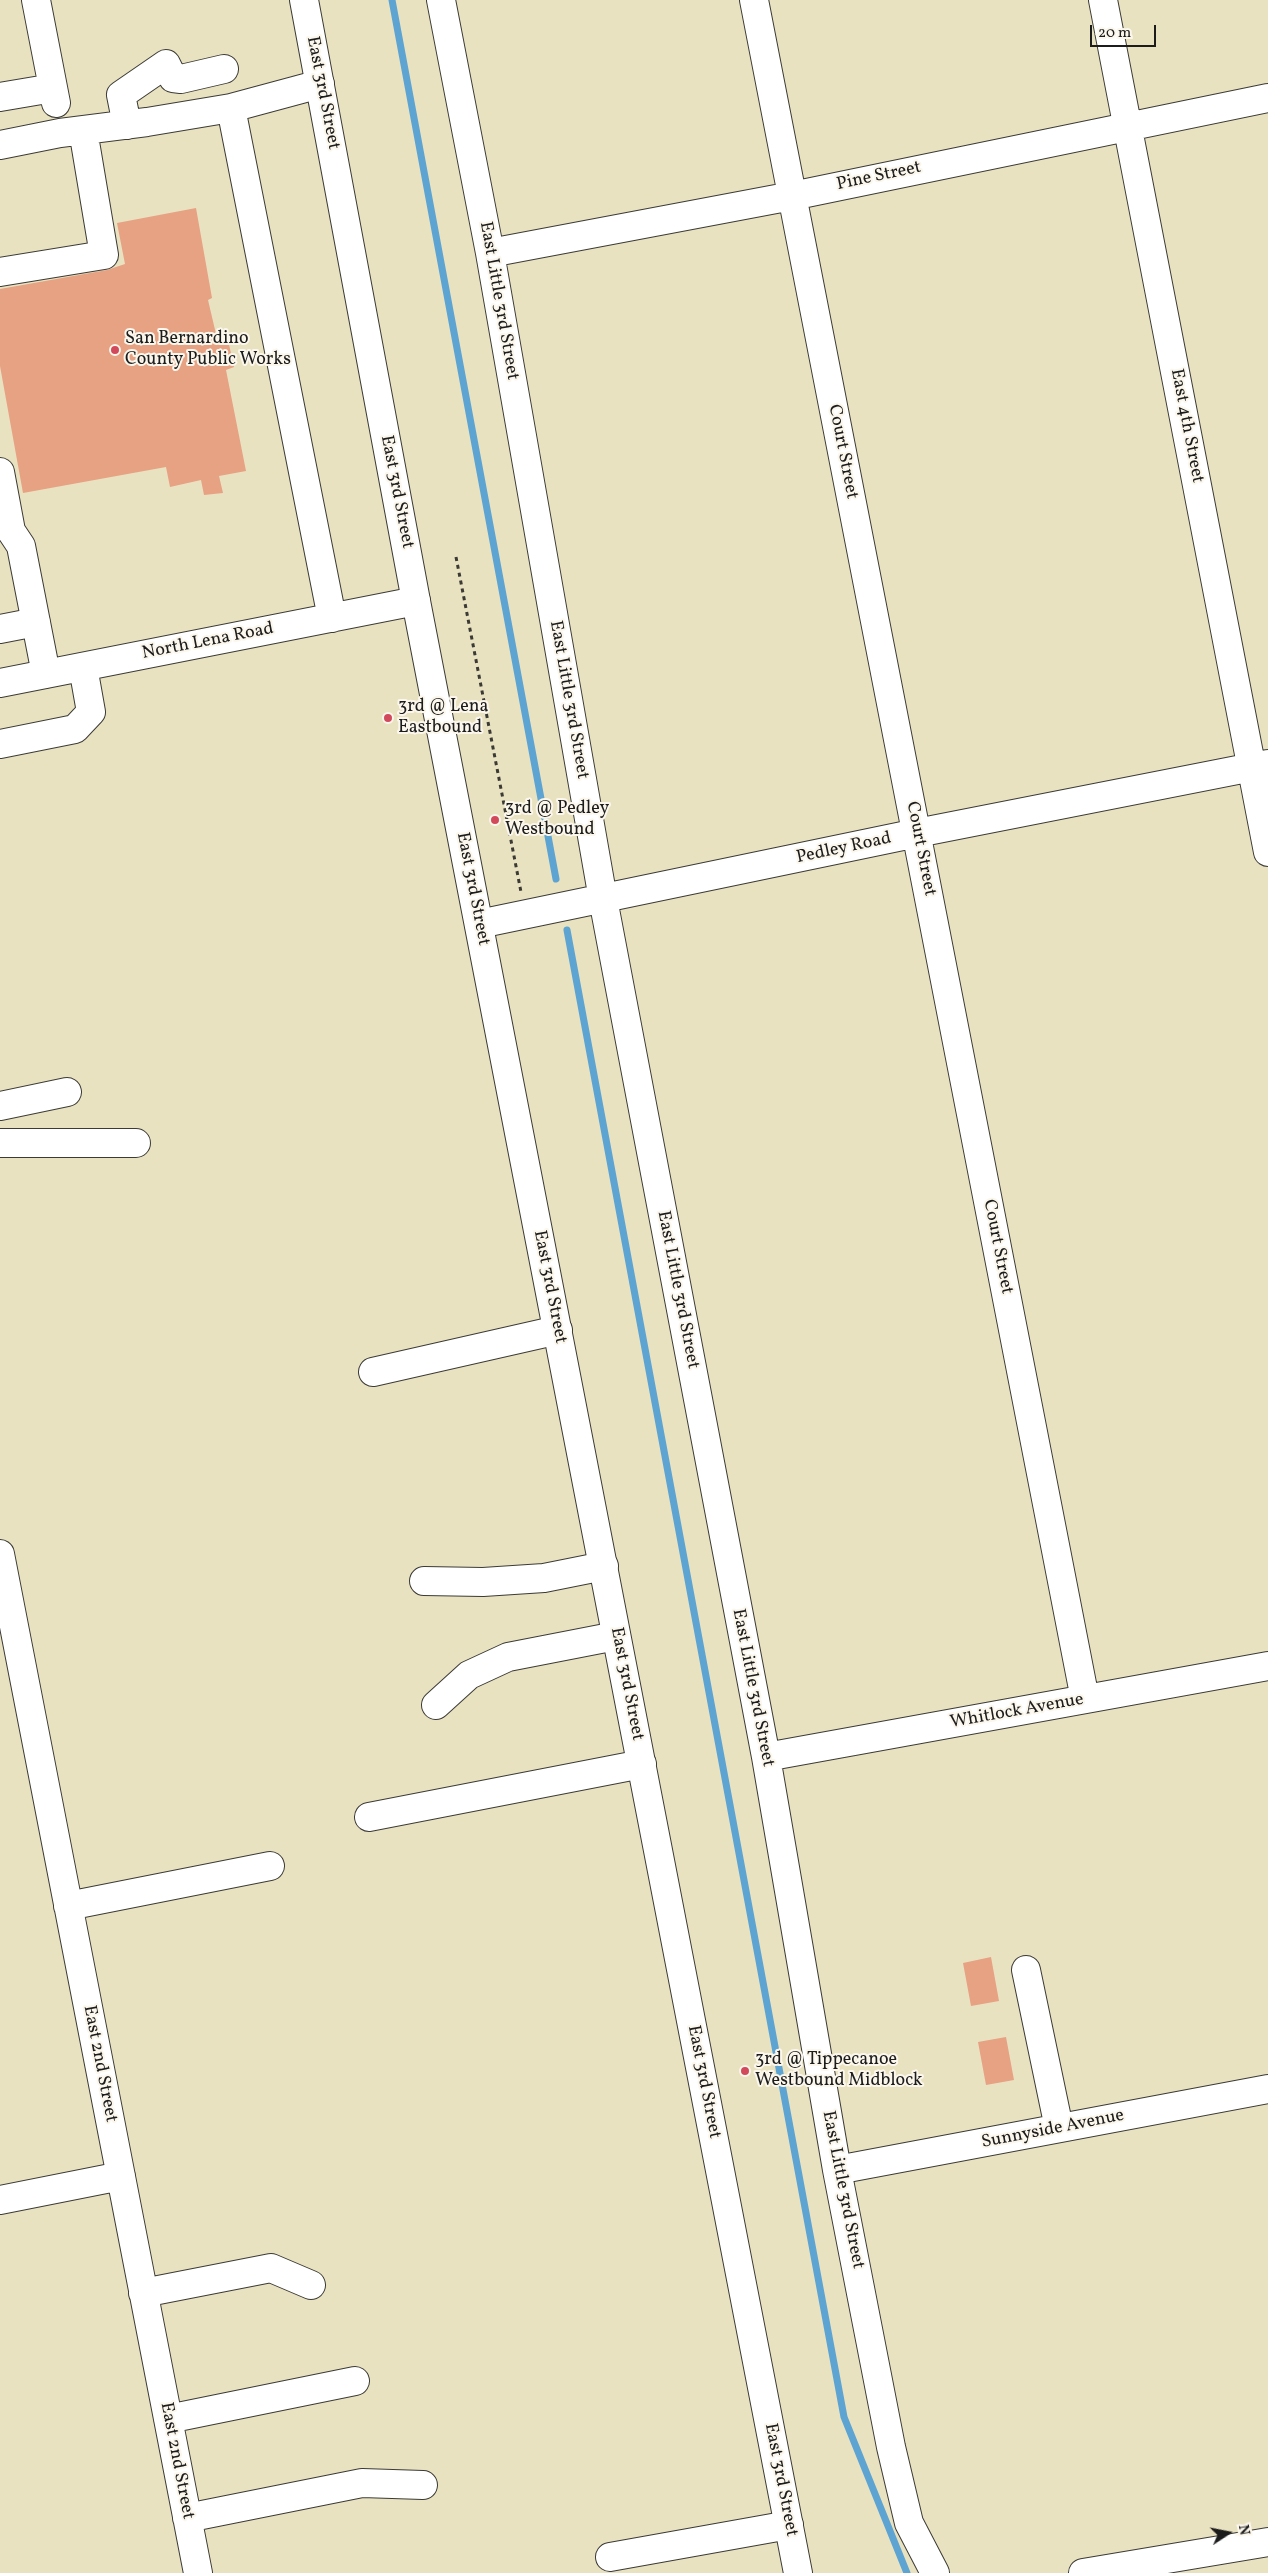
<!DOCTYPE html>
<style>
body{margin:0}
#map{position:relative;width:1268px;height:2573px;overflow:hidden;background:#e9e2c1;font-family:Vollkorn,serif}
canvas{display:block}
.north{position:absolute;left:1203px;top:2508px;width:50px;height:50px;-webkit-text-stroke:4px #fbf7ec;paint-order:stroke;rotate:79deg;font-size:14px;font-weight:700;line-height:20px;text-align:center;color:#1c1c1c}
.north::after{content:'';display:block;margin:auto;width:18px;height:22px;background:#1c1c1c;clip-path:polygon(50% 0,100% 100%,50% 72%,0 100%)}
.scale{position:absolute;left:1090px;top:25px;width:66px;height:22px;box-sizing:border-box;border:2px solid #1c1c1c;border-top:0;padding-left:6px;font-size:15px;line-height:18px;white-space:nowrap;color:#1c1c1c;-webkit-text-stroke:4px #fbf7ec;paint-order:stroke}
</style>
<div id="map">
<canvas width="1268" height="2573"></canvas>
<div class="north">N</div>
<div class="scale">20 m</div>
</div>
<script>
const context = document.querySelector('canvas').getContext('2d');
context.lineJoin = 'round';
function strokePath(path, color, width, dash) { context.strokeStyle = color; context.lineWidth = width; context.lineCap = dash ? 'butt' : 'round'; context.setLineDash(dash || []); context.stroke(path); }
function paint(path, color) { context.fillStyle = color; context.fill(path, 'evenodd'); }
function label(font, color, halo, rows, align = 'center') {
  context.font = font + ' Vollkorn,serif'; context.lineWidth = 4; context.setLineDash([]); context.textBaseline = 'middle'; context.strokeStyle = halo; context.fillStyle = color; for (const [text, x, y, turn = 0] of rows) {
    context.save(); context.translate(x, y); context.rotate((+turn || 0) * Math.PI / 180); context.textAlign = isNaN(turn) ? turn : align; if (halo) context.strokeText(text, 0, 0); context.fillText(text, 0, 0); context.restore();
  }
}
const stream = new Path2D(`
 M392,0l164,879
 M567,930l277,1487 63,156`);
const building = new Path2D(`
 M196,208l16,90 -4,2 8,34 10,-3 8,36 -8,3 20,101 -27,5 4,17 -19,2 -3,-15 -31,7 -4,-20 -143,26 -23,-127v-77l107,-19 18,-6 -8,-41z
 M991,1957l8,44 -28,5 -8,-43z
 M1006,2037l8,43 -28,5 -8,-43z`);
const path = new Path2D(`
 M456,557l65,335`);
const minor = new Path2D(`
 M36,0l20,103
 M441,0l49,253 113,646 163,858 71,413 54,277 18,76 26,50
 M754,0l331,1699
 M1103,0l165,852
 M0,97l53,-9
 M231,108l101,510
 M127,125l-6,-30 45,-31 7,14 8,1 43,-10
 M0,145l60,-12 87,-11 84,-14 89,-24
 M490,253l302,-57 476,-98
 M0,272l104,-17 -21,-125
 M0,472l11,59 10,15 25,128
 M0,629l36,-7
 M0,683l416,-82
 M0,744l75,-15 16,-17 -8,-45
 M479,924l438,-91 351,-69
 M0,1106l67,-14
 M0,1143h136
 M373,1372l185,-42
 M0,1554l198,1019
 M424,1581l59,1 61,-4 60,-12
 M436,1705l33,-30 39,-18 108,-21
 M766,1757l502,-91
 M369,1817l273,-53
 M68,1906l202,-40
 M1026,1970l33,158
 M837,2170l431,-81
 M0,2200l121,-24
 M143,2293l128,-25 40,17
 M168,2419l187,-38
 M187,2518l175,-35 61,2
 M610,2557l179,-32
 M1083,2573l185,-31`);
const major = new Path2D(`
 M304,0l112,601 382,1972`);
const markers = [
 [115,350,5,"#d1495b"],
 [388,718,5,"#d1495b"],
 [495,820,5,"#d1495b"],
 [745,2071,5,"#d1495b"]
];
const streetNames = [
 ["East 3rd Street",322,93,79],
 ["Pine Street",879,177,-12],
 ["East Little 3rd Street",498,301,80],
 ["East 4th Street",1186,426,79],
 ["Court Street",842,452,79],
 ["East 3rd Street",396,492,79],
 ["North Lena Road",208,642,-11],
 ["East Little 3rd Street",568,700,80],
 ["Pedley Road",844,849,-12],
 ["Court Street",920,849,79],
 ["East 3rd Street",472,889,79],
 ["Court Street",997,1247,79],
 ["East 3rd Street",549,1287,79],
 ["East Little 3rd Street",677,1290,79],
 ["East 3rd Street",626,1684,79],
 ["East Little 3rd Street",752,1688,79],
 ["Whitlock Avenue",1017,1712,-10],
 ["East 2nd Street",99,2064,79],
 ["East 3rd Street",703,2082,79],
 ["Sunnyside Avenue",1053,2130,-11],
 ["East Little 3rd Street",842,2190,79],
 ["East 2nd Street",176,2461,79],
 ["East 3rd Street",780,2480,79]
];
const poiNames = [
 ["San Bernardino",125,340],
 ["County Public Works",125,361],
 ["3rd @ Lena",398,708],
 ["Eastbound",398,729],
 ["3rd @ Pedley",505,810],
 ["Westbound",505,831],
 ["3rd @ Tippecanoe",755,2061],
 ["Westbound Midblock",755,2082]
];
strokePath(stream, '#5da4d3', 7);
paint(building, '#e7a183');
strokePath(minor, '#3b3a35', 30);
strokePath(major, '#3b3a35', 30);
strokePath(path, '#3b3a35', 3, [4, 4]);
strokePath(minor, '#fff', 28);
strokePath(major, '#fff', 28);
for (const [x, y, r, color] of markers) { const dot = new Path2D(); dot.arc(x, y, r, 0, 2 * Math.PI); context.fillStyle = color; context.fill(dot); strokePath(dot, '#fbf7ec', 2); }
label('18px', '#1c1c1c', '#fbf7ec', streetNames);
label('18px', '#1c1c1c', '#fbf7ec', poiNames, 'left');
</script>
